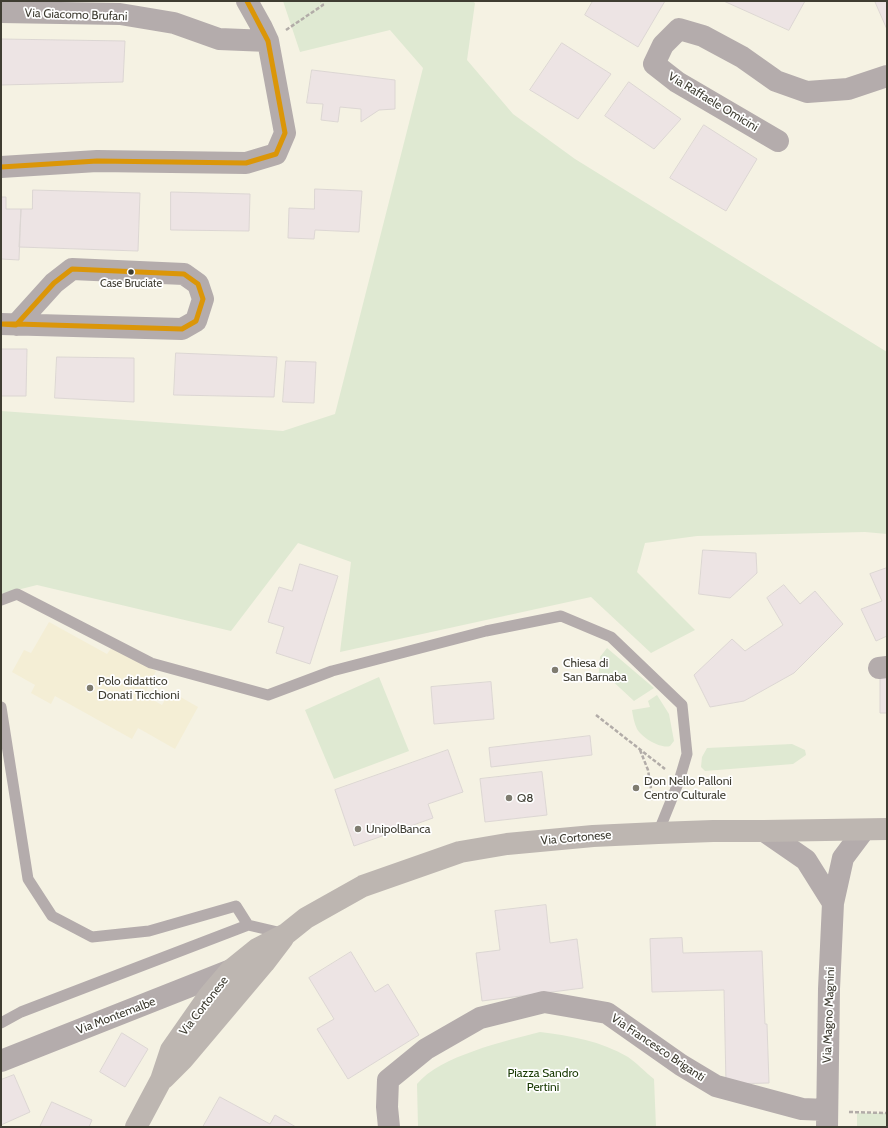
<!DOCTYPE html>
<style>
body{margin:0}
#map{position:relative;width:888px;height:1128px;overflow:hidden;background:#f5f2e3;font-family:Cabin,sans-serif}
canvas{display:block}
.frame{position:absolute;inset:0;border:2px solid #3f3d32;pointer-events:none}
</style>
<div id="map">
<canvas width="888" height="1128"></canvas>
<div class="frame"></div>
</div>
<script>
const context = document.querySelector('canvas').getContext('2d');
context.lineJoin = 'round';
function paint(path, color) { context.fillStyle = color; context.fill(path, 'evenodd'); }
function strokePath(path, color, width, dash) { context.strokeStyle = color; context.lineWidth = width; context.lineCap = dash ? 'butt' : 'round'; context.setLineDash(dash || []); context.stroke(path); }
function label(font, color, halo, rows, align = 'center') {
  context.font = font + ' Cabin,sans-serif'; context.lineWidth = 3.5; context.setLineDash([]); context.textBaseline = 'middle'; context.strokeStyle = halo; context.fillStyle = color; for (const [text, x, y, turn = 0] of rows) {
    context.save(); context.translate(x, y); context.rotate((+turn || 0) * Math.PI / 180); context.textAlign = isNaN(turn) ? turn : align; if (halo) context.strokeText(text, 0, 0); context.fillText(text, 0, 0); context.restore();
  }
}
const built = new Path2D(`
 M49,622l58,32 5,-7 44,24 -12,24 18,10 8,-14 28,16 -23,42 -37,-21 -6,11 -77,-43 -4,8 -20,-11 4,-8 -23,-13 12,-22 7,3z`);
const green = new Path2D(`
 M283,1h189l3,2 -8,57 46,54 62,45 312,193v182l-22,-2 -168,4 -52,7 -8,29 58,58 -44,23 -60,-56 -251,55 11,-90 -53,-19 -67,88 -194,-46 -36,9v-183l282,20 52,-17 88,-346 -33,-38 -90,22z
 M607,648l47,40 -20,13 -28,-26 -8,8 2,-26z
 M379,677l30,74 -75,28 -29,-69z
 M657,695l12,19 5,27 -4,5c-9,3 -28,-8 -33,-17 -3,-6 -4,-13 -5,-19l18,-3 -2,-6z
 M792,744l13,6 1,5 -13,9 -88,7 -4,-4 1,-10 5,-9z
 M540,1032c31,4 61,9 88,25 9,6 17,15 26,22l2,48h-238l-1,-43c23,-28 88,-43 123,-52z
 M887,1112v15h-30v-14h28z`);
const building = new Path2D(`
 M593,1h72l-27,46 -53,-32z
 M724,1h81l-16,29z
 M875,1h12v28z
 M1,39l124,2 -2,41 -122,3z
 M562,43l49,31 -33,45 -48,-29z
 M312,70l83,10v29l-16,1 -18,12v-13l-21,-2 -2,15 -17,-2 2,-16 -16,-1z
 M629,82l52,37 -27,30 -49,-33z
 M704,125l53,34 -31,52 -56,-33z
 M315,189l47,2 -3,41 -44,-2 -1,9 -26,-1 1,-30 25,1z
 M33,190l107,3 -2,58 -119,-4 2,-38h11z
 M171,192l79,2 -1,37 -78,-1z
 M1,197h5v12h15l-2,51 -18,-1z
 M1,349h26l-1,47h-25z
 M176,353l101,4 -3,40 -100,-2z
 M57,357l77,1v44l-79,-4z
 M286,361l30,1 -2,41 -31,-1z
 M703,550l53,3 1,20 -27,25 -31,-4z
 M300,564l38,12 -28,88 -34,-11 8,-26 -16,-5 11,-35 13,4z
 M887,568v68l-11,5 -15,-32 21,-8 -12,-27z
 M784,585l16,19 15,-13 28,33 -49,49 -50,28 -34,6 -16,-32 38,-36 13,12 38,-26 -16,-27z
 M887,677v36h-7v-35z
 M491,682l3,37 -60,5 -3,-37z
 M590,736l2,19 -101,12 -2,-19z
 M448,750l15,42 -35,12 5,14 -79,28 -19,-56z
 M542,772l5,43 -62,7 -5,-43z
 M546,905l4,38 27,-4 6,49 -101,13 -6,-48 24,-3 -5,-39z
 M682,938l1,15 79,-2 3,73h2l2,59 -43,1 -2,-94 -72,2 -2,-53z
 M351,952l24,40 13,-8 31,51 -71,44 -31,-50 17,-10 -25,-41z
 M122,1033l26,16 -23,38 -25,-15z
 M14,1075l16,37 -29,13v-45z
 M220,1097l50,27 5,-9 21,12h-93z
 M52,1102l40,18 -3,7h-49z`);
const path = new Path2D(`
 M286,30l37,-25 -2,-4
 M596,715l69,54
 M640,750l8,20 5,31
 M849,1112l38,1`);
const service = new Path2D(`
 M1,600l16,-6 134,69 117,32 64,-24 154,-40 75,-15 50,21 71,68 5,49 -8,27 -21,52
 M1,707l27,172 24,37 40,21 57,-6 87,-25 12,19 34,8
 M1,1023l20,-11 227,-87`);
const minor = new Path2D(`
 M1,12l119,2 54,9 45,16 49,2
 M778,141l-101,-59 -23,-18 9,-19 16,-16 24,7 39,21 34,24 31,11 41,-3 39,-13
 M1,167l96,-6 149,2 30,-9 9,-21 -17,-92 -7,-15 -14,-25
 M1,324l181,5 14,-8 7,-22 -5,-15 -14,-10 -112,-5 -18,14 -38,42
 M879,668l8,-1
 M764,831l42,29 27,43
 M1,1061l230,-91
 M389,1127l-2,-20 1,-27 38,-31 54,-31 64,-16 63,11 74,52 35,21 86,23 25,1
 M827,1127l2,-138 4,-86 10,-45 21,-28`);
const secondary = new Path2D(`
 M164,1078l19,-19 81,-96 19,-25
 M136,1127l25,-47 10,-30 37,-53 23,-27 26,-21 29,-15 20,-16 57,-32 97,-34 47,-8 86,-8 65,-3 55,-2h51l123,-2`);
const bus1 = new Path2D(`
 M1,167l96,-6 149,2 30,-9 9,-21 -17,-92 -21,-40
 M72,269l112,5 14,10 5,15 -7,22 -14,8 -165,-5 37,-41z
 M1,324h16l-1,1z`);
const markers = [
 [131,272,3.5,"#3f3d32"],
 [555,670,4,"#7f7c70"],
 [90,688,4,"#7f7c70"],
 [636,788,4,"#7f7c70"],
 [509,798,4,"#7f7c70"],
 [358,829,4,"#7f7c70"]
];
const busNames = [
 ["Case Bruciate",131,284]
];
const streetNames = [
 ["Via Giacomo Brufani",76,15,2],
 ["Via Raffaele Omicini",713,102,31],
 ["Via Cortonese",576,838,-5],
 ["Via Cortonese",204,1006,-52],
 ["Via Magno Magnini",829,1015,-88],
 ["Via Montemalbe",116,1016,-21],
 ["Via Francesco Briganti",658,1048,34]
];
const poiNames = [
 ["Chiesa di",563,663],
 ["San Barnaba",563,677],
 ["Polo didattico",98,681],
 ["Donati Ticchioni",98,695],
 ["Don Nello Palloni",644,781],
 ["Centro Culturale",644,795],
 ["Q8",517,798],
 ["UnipolBanca",366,829]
];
const parkNames = [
 ["Piazza Sandro",543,1073],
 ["Pertini",543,1087]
];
paint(built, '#f4eed5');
paint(green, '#dfe9d2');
paint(building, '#ede4e4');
strokePath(building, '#dcd6d3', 1);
strokePath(path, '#b2aca8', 2.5, [4, 2]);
strokePath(service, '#b4acac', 11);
strokePath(minor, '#b4acac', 22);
strokePath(secondary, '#bdb6b1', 22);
strokePath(bus1, '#db9608', 5);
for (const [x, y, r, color] of markers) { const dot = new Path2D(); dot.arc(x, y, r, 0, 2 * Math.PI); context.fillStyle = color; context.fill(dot); strokePath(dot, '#fff', 1.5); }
label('11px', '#3f3d32', '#fff', busNames);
label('12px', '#3f3d32', '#fff', streetNames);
label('12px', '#3f3d32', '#fff', poiNames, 'left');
label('12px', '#173801', '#fff', parkNames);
</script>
